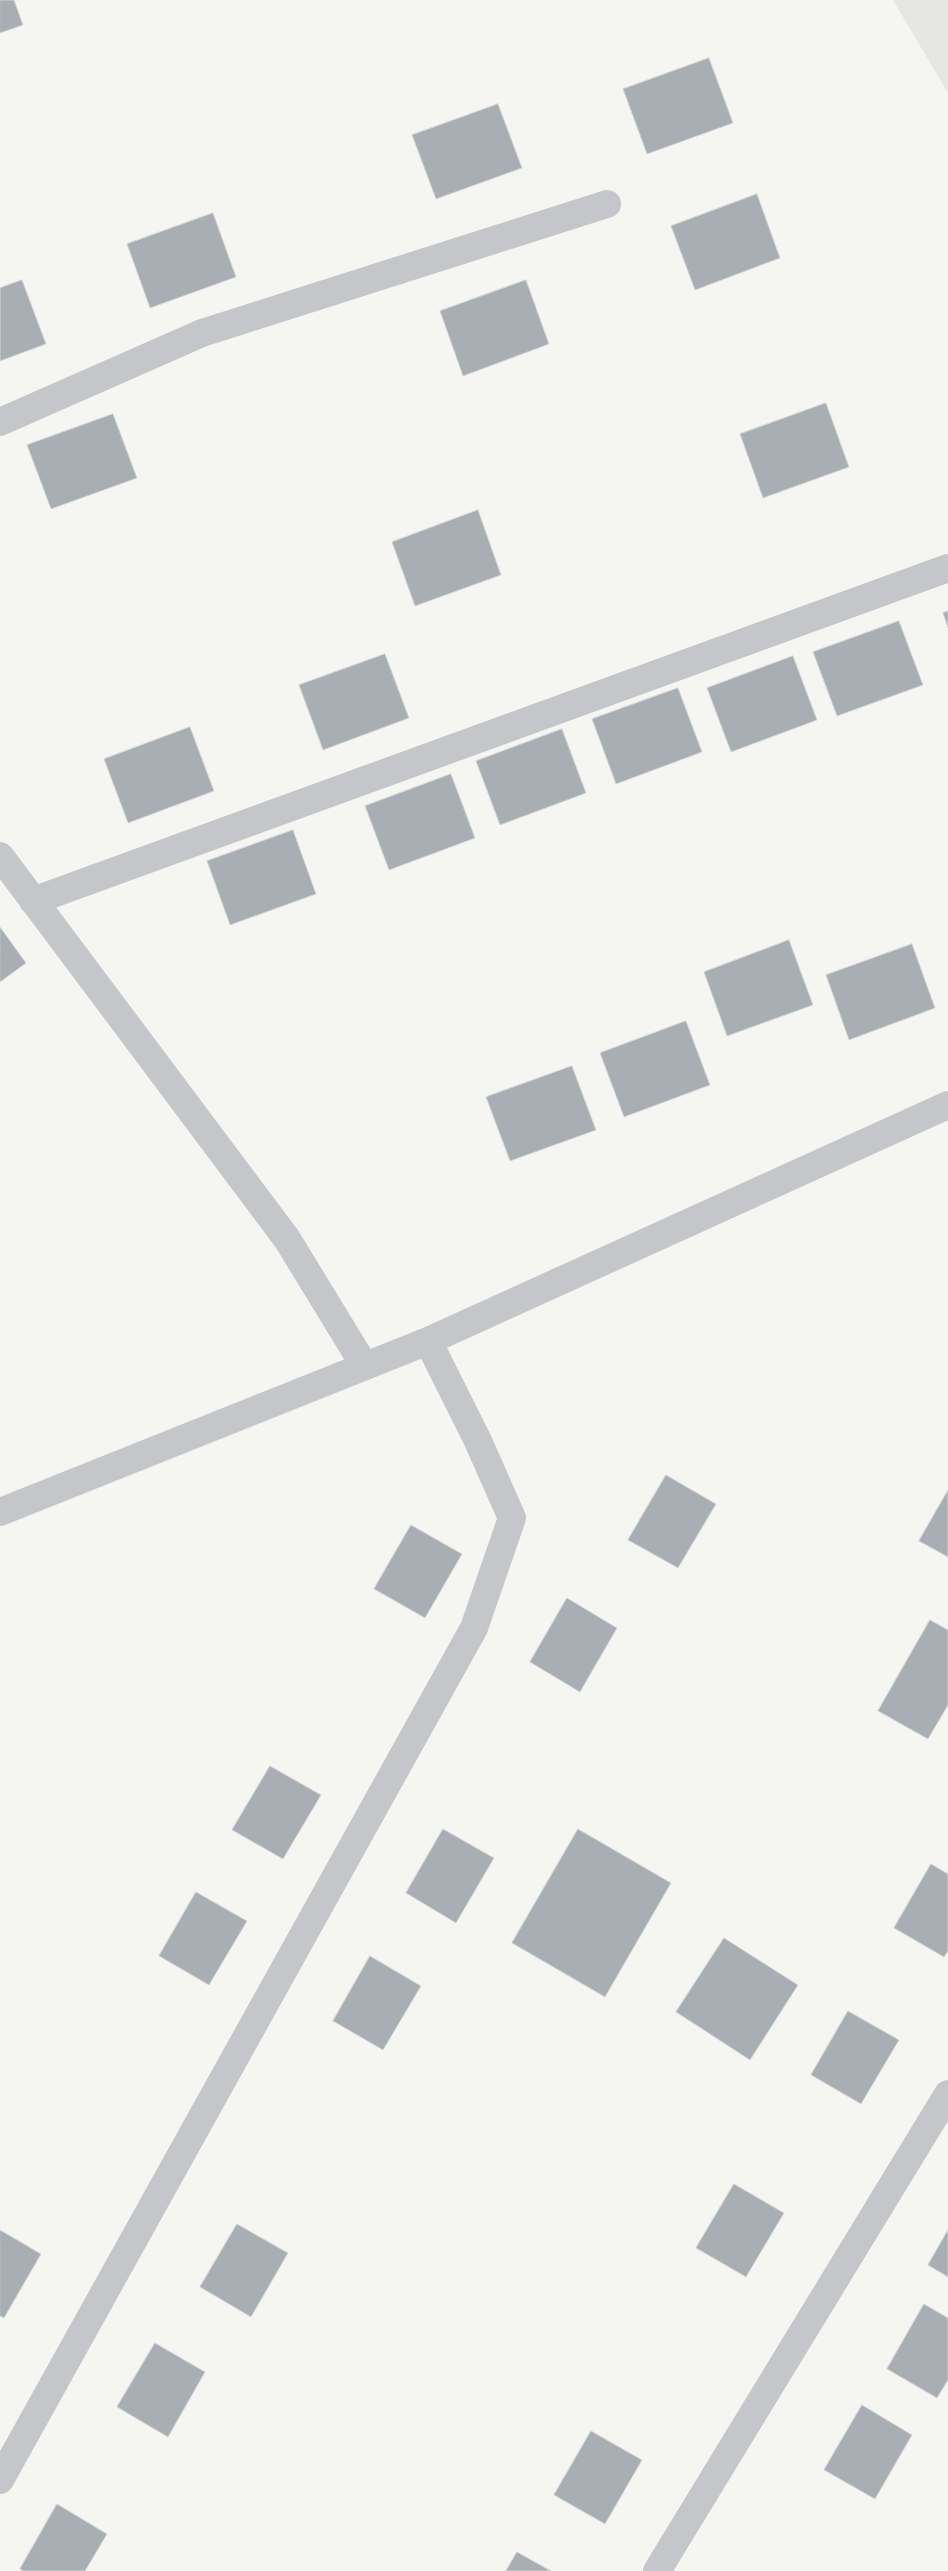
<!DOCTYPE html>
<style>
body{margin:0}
canvas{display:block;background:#f5f5f2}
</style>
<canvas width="948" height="2571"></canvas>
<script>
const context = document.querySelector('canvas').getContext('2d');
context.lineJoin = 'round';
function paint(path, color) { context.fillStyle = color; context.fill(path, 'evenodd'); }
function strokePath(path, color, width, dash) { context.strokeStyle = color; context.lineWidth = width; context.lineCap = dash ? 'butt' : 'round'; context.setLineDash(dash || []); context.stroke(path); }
const built = new Path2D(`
 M893,0h55v93z`);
const building = new Path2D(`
 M0,0h14l9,25 -23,8z
 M709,58l24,65 -86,31 -24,-65z
 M498,104l24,64 -86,31 -24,-64z
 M757,194l23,64 -85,32 -24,-64z
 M213,213l23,64 -86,31 -23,-64z
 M22,280l24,64 -46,17v-73z
 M526,280l23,64 -86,32 -23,-65z
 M826,403l23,64 -86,31 -23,-64z
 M113,414l24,64 -86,31 -24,-64z
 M478,510l23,65 -86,31 -23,-64z
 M948,611v17l-5,-15z
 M899,621l24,64 -86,31 -24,-64z
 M385,654l24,64 -86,32 -24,-65z
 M793,656l24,64 -86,32 -24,-64z
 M678,688l24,64 -86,32 -24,-65z
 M190,727l24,64 -86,32 -24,-64z
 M562,729l24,64 -86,32 -24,-64z
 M451,774l24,64 -86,32 -24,-64z
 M293,830l23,64 -86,31 -23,-64z
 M0,927l26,36 -26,19z
 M789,940l24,65 -86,31 -23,-64z
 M912,944l23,64 -86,32 -23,-65z
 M686,1021l24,64 -86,32 -24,-64z
 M572,1066l24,64 -86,31 -24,-64z
 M666,1475l50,29 -38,64 -50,-28z
 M948,1490v67l-29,-16z
 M411,1525l51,29 -37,64 -51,-29z
 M567,1598l50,30 -37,64 -50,-30z
 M930,1620l18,10v75l-20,34 -50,-28z
 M270,1766l51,29 -38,64 -51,-29z
 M443,1829l51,29 -38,65 -50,-30z
 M578,1829l93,54 -66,114 -93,-54z
 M931,1864l17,10v77l-4,6 -50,-29z
 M196,1892l51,29 -38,64 -50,-29z
 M724,1938l74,47 -48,75 -74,-48z
 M370,1956l51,30 -38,64 -50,-29z
 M848,2011l51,29 -38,64 -50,-29z
 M734,2184l50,29 -38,64 -50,-29z
 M237,2224l51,29 -37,64 -51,-30z
 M0,2230l41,24 -37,64 -4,-2z
 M948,2230v47l-20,-12z
 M924,2304l24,14v62l-11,18 -50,-29z
 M155,2343l50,29 -37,65 -51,-30z
 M862,2405l50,30 -37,64 -51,-29z
 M591,2431l51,29 -37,64 -51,-29z
 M57,2504l50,30 -22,37h-62l-3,-2z
 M517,2552l34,19h-45z`);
const street = new Path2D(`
 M0,422l202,-89 405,-129
 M0,856l287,383 77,126
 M33,901l915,-333
 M0,1512l428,-171 520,-236
 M0,2480l474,-852 38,-110 -34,-77 -50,-100
 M657,2571l291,-477`);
paint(built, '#e6e6e5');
paint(building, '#a8aeb4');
strokePath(building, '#d6d7d5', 1);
strokePath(street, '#c4c6ca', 28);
</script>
